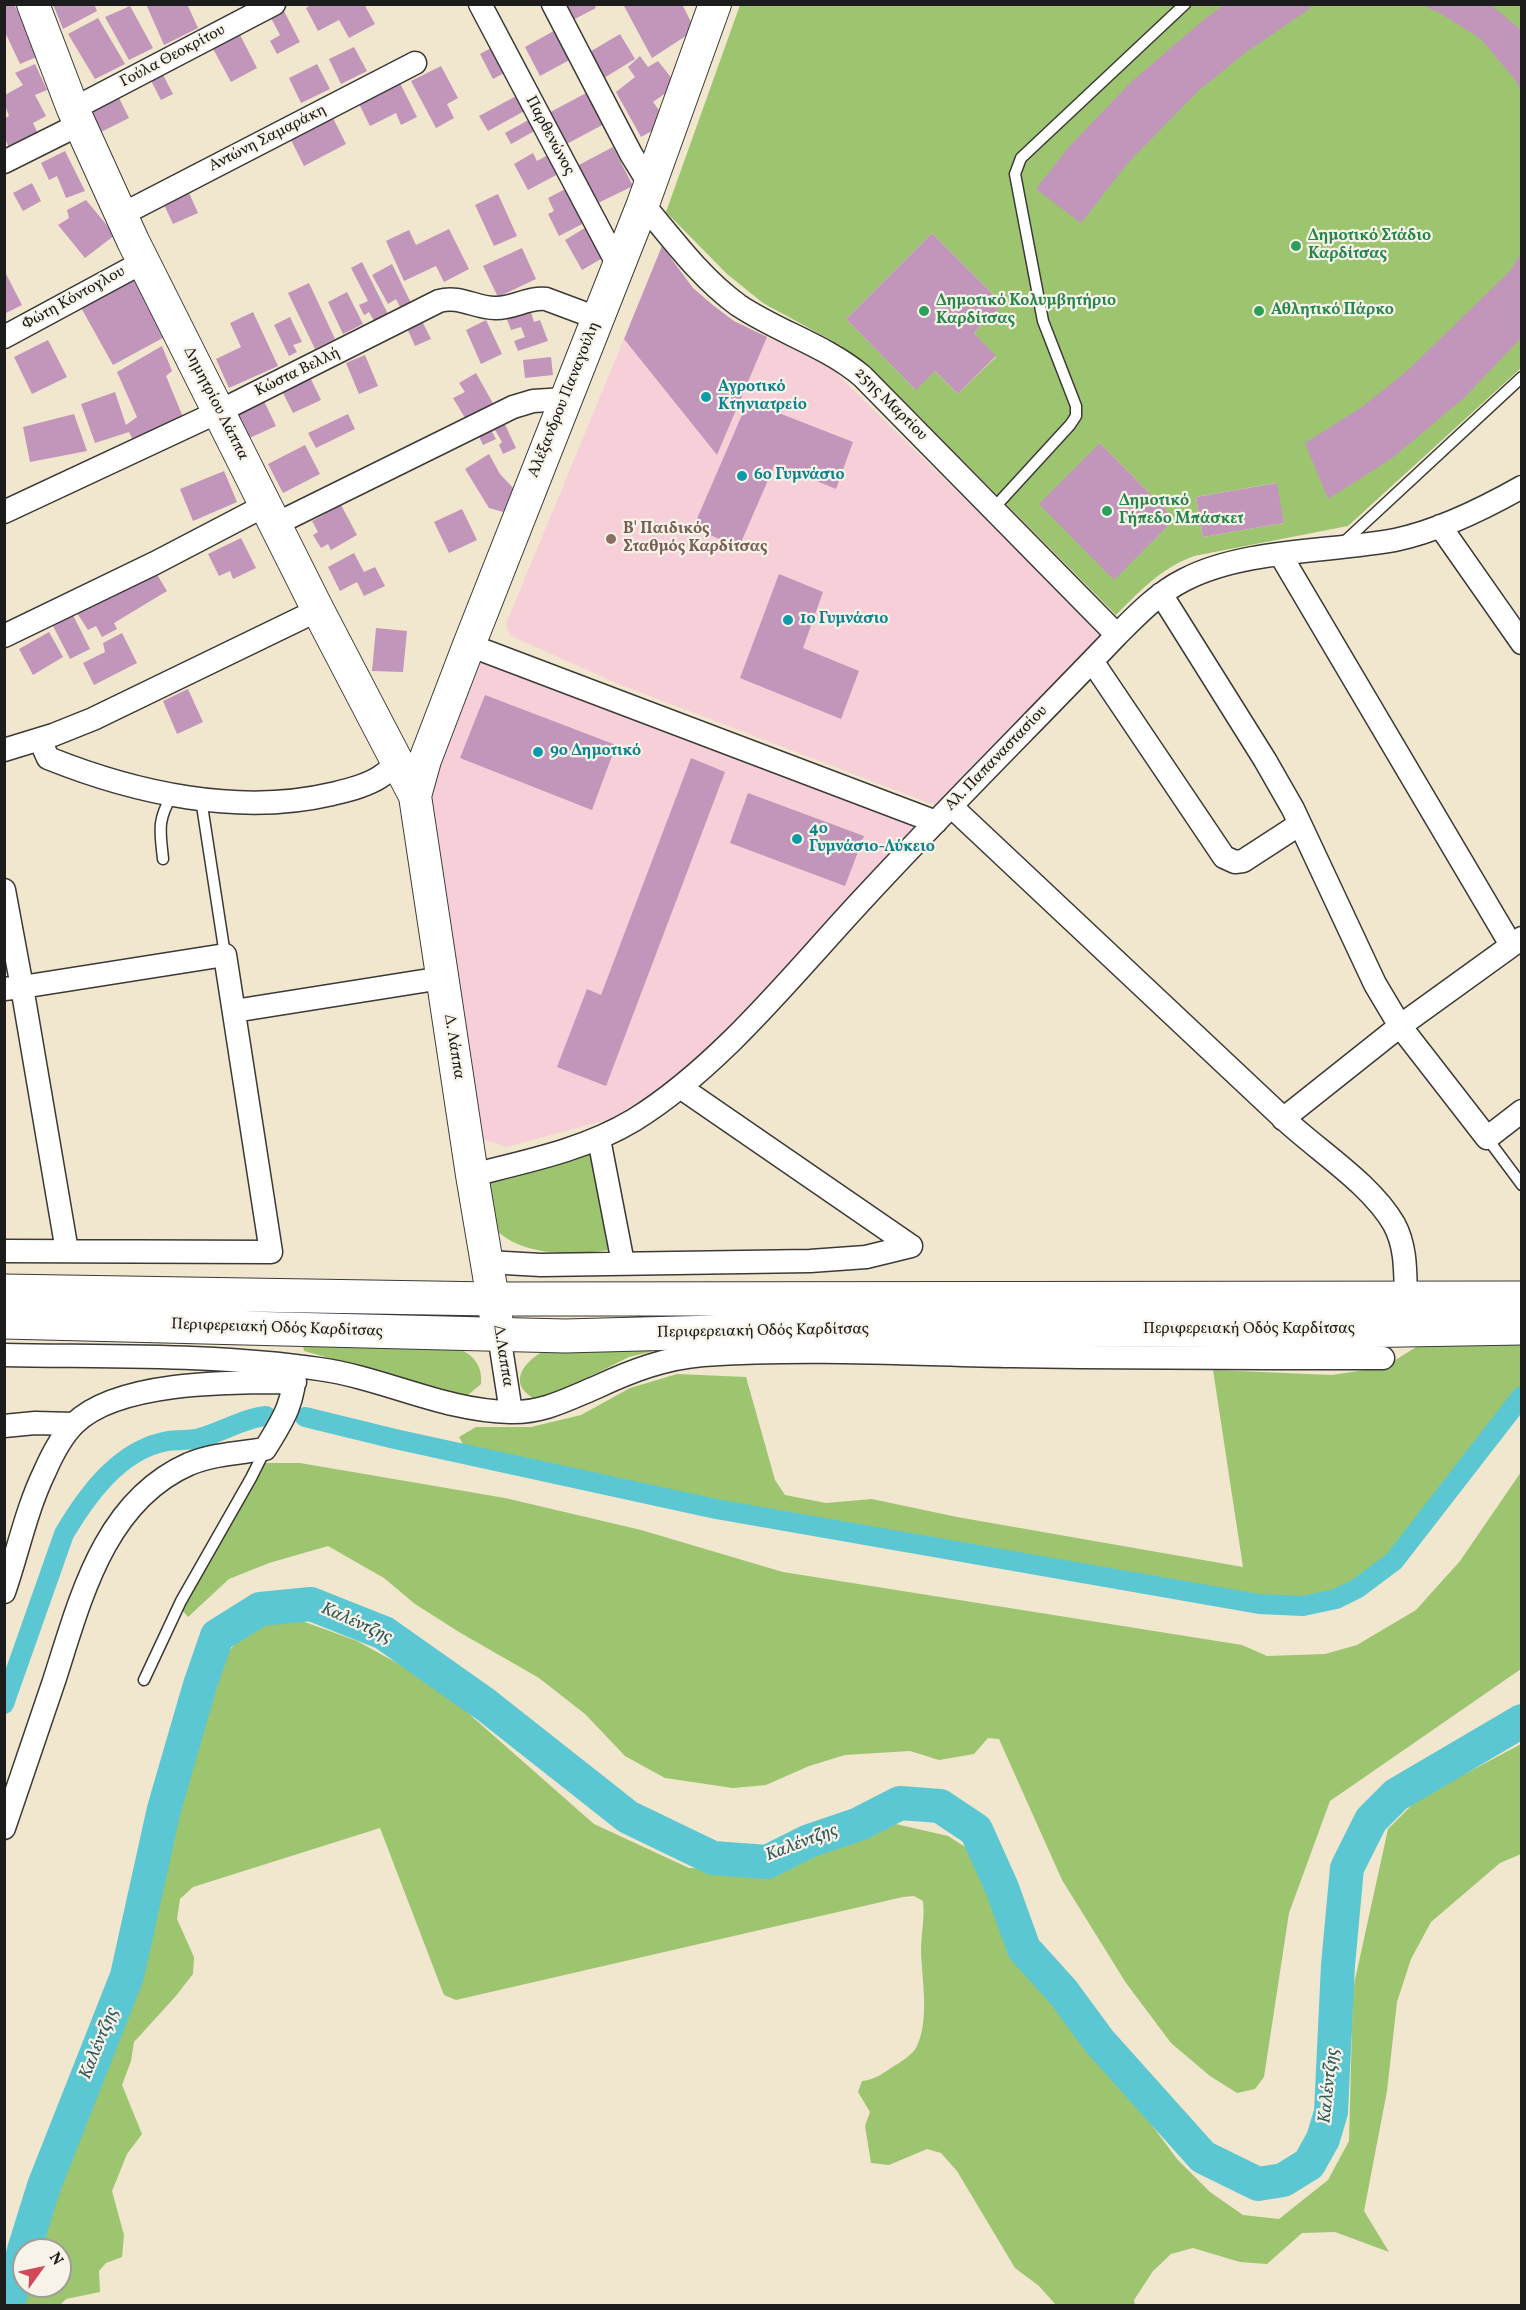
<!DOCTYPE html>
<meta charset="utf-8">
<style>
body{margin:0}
#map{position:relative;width:1526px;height:2310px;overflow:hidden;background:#f1e6ce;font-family:Vollkorn,serif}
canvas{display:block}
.frame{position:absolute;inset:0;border:6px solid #1c1c1c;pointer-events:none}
.north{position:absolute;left:12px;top:2238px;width:60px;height:60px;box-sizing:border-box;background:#f7f3e8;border:2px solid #9f9d96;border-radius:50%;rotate:57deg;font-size:16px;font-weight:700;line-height:24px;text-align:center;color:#1c1c1c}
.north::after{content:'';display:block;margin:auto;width:21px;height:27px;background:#d1495b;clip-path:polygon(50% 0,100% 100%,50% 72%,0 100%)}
</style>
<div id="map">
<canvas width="1526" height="2310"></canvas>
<div class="frame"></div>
<div class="north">N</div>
</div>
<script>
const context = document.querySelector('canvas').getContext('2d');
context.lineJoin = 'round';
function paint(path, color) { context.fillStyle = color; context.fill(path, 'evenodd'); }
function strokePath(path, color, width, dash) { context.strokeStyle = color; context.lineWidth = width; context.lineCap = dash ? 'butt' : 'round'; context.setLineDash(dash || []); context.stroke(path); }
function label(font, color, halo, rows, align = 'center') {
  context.font = font + ' Vollkorn,serif'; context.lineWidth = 4.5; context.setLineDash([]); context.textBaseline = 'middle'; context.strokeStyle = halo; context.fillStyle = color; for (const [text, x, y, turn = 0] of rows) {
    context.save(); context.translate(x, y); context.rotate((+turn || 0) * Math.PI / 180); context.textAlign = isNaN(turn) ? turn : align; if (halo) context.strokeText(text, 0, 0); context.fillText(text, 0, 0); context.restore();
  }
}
const built = new Path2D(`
 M767,337l61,28 274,269 -165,172 -316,-121 -110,-49 -5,-12 118,-285 93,116z
 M477,660l441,167 -197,211 -61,50 -50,31 -104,28 -27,-9 -52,-342z`);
const green = new Path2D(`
 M740,5h781v363l-173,158 -154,30c-33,12 -54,35 -78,59l-245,-247 -31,-23 -77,-42 -36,-29 -61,-62zM932,233l71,71 -29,29 22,24 -38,37 -23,-23 -20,18 -69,-70zM1100,443l75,76 -61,60zM1276,483l8,40 -81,14 -7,-40z
 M597,1152l12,98c-35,5 -83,7 -112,-19l-11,-43 3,-5z
 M1429,1339h92v50l-130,170 -35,23 -20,11 -40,8 -55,-4 -528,-95 -248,-54 -6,-11 17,-10h55l50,-12 49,-27 47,-14 69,3 29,103 10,15 41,8 46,-4 85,18 286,50 -30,-197 119,5 52,-8z
 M303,1345l156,4c15,6 24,18 22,35l-13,11 -6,1c-53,-14 -105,-31 -158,-45z
 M658,1350l-29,7 -76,38 -16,5c-29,-14 -17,-35 5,-48z
 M265,1463h35l205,35 136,32 142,42 459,73 25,11 58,-2 32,-9 59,-35 44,-49 61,-89v197l-191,132 -41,112 -25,164 -9,12 -18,4 -27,-17 -39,-33 -45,-60 -64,-103 -63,-141 -11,-1 -14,16 -35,6 -29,-9 -65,4 -36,11 -43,19 -33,3 -68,-10 -40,-22 -40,-42 -46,-36 -80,-46 -44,-28 -31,-26 -56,-32 -59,17 -40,16 -41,38 -6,-7z
 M302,1621l55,20 78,43 159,140 95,44 79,4 128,-48 52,12 25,16 17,39 16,45 103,131 68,92 33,33 33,23 36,4 49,-39 21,-39 4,-152 35,-160 30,-30 103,-55v110l-21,9 -69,59 -20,37 -14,43 -10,89 -23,120 25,41 -54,-20 -33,1 -35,31 -27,-2 -47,-14 -22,6 -18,17 -19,29 1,5h-79l-17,-19 -24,-18 -58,-97 -16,-18 -14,-4 -38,16 -18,-2 -6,-37 5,-14 -12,-20 4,-11c11,-1 19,-6 29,-13 8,-5 20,-12 25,-20 14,-26 6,-68 5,-96 0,-19 4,-32 2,-51l-9,-5 -11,1 -447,103 -12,-5 -64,-167 -187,59 -13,12 -3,20 17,38 -1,17 -18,23 -41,45 -3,19 -9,24 20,49 -15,20 -15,37 12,44 -2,22 -16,6 -7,8 1,21 -34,7 -6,6h-42l7,-19h35v-36h-23l97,-254 75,-305 14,-34 20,-21 24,-13z`);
const canal = new Path2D(`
 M305,1417l90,22 321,70 543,95 44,2 33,-7 22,-11 36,-27 128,-165
 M4,1704l60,-170c23,-39 56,-85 104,-93 11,-2 22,0 32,-3 22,-6 44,-20 66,-22`);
const river = new Path2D(`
 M24,2250l20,-64 83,-210 37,-167 36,-124 17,-49 43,-27 51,-5 73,29 102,72 142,112 85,41 54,4 42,-21 50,-17 41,-21 40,3 36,24 26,58 22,61 39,43 36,49 104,116 55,27 25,-4 26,-16 14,-25 8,-27 7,-147 9,-97 24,-48 25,-25 126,-74
 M7,2306l17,-55`);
const building = new Path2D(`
 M4,4h10l25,52 -19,8 -16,-34z
 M53,4h41l3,7 -34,18z
 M146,4h41l11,24 -34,17z
 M313,4h51l11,20 -26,14 -10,-18 -21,11 -12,-23z
 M562,4h32l2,4 -25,13z
 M627,4h55l13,26 -43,28 -28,-52z
 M1226,4h83l2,4 -66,45 -48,39 -69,71 -47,60 -45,-34 31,-40 64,-67 76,-65z
 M1419,4h70l12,9 21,18v62l-6,-12 -35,-42 -43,-27z
 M130,6l23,42 -24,12 -24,-43z
 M284,11l16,31 -23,12 -7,-13 10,-6 -9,-17z
 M98,18l27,46 -30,15 -27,-45z
 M559,28l16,29 -35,19 -15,-29z
 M238,31l19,37 -26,14 -20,-37z
 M620,34l15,25 -31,19 -16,-25z
 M354,47l13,24 -26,13 -12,-25z
 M493,47l13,25 -13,7 -13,-25z
 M640,56l8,11 10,-6 19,24 -24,17 15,20 -27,15 -25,-45 19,-15 -7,-10z
 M35,64l12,26 -12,5 11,21 -13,7 7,15 -29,15 -7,-17v-17l5,-3 -4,-11v-10l18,-10 -8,-12z
 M317,64l13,25 -29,14 -12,-25z
 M441,66l17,32 -11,6 7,14 -18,10 -25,-47z
 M160,69l13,25 -12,6 -13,-25z
 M399,81l18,36 -16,8 -5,-12 -26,13 -12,-24z
 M115,90l14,28 -28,14 -14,-28z
 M588,92l18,31 -45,24 -18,-31z
 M520,94l8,15 -40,22 -9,-15z
 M331,114l15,30 -42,22 -15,-30z
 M532,118l6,11 -27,15 -6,-11z
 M613,147l20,39 -39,19 -19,-38z
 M65,151l20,40 -19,7 -9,-22 -8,4 -8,-17z
 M533,153l4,8 15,-8 10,19 -34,18 -14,-26z
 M32,183l9,18 -18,10 -10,-18z
 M185,184l13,29 -25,11 -13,-28z
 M569,187l17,35 -27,14 -11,-22 6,-3 -6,-13z
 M498,194l19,42 -23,10 -19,-41z
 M86,200l29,35 -30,23 -27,-33 11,-7 -2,-8z
 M588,226l18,30 -24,14 -17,-30z
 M449,229l20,40 -25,13 -8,-16 -32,15 -18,-40 23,-11 7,15z
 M932,233l71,71 -29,29 22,23 -38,38 -23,-23 -19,19 -70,-71z
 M662,246l31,42 21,18 20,15 33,16 -50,118 -93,-116z
 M522,248l14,31 -38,18 -15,-31z
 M1522,251v86l-58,61 -73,61 -63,40 -23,-56 57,-36 46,-37 103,-100z
 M362,262l26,52 -14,7 -5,-9 -5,3 -5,-10 9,-4 -17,-33z
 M392,264l19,39 -10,6 -5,-10 -8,5 -16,-29z
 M4,270l18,35 -18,9z
 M139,272l33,61 -59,32 -34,-61z
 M309,283l26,56 -20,10 -27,-56z
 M347,292l16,32 -20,10 -15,-32z
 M530,309l4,13 6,-2 8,21 -30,10 -4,-10 11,-4 -4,-10 -10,3 -5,-13z
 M253,312l25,54 -49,22 -13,-29 25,-12 -11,-24z
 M290,317l12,25 -9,3 4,7 -8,4 -15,-31z
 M421,319l10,20 -16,7 -9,-20z
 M486,320l16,34 -21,10 -15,-34z
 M48,340l19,37 -35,17 -18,-37z
 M162,346l10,25 -6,5 17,41 -39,19 -12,2 -3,-6 -34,11 -14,-39 34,-12 11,33 11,-8 -20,-45z
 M365,355l13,31 -19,8 -13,-31z
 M551,357l2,18 -28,3 -2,-18z
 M308,373l13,27 -28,13 -13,-26z
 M476,373l19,34 -27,16 -15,-25 12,-6 -6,-9z
 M262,397l14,29 -31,14 -13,-29z
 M748,401l105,41 -17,47 -61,-25 -36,83 -46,-19z
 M74,414l13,37 -57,11 -7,-35z
 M348,414l7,15 -39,19 -8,-15z
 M501,416l15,32 -13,6 -4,-9 3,-3 -7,-12 -3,2 4,7 -13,6 -8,-17z
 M1100,443l75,76 -61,61 -75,-76z
 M305,445l15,29 -37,19 -15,-29z
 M489,454l11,20 15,16 -8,23 -18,-5 -24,-39z
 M224,471l13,31 -44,19 -13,-32z
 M1277,483l7,40 -81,14 -7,-40z
 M341,505l16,30 -26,15 -3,-6 -7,4 -8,-13 5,-3 -6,-11z
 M462,509l15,31 -28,13 -15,-31z
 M241,538l15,30 -23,11 -3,-8 -11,5 -11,-22z
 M354,553l10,19 11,-5 10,19 -21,10 -7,-14 -17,9 -12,-24z
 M153,568l14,23 -53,32 3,6 -15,8 -6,-11 -8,4 -11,-17z
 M779,574l44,18 -20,56 56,23 -18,48 -101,-41z
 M73,615l17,34 -20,10 -17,-33z
 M376,628l31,3 -4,41 -31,-1z
 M49,632l14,25 -30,18 -14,-26z
 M122,633l15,30 -43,22 -11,-22 22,-11 -2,-9z
 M188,689l15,33 -26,12 -14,-33z
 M485,695l131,50 -24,65 -132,-52z
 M691,758l34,14 -119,314 -49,-19 30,-78 14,6z
 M748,793l116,43 -19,50 -115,-43z`);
const lane = new Path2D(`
 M993,509l77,-84 6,-9v-10l-33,-85 -28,-147 6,-16 164,-154
 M1342,544l180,-167
 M201,799l24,156
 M163,859c-3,-29 -6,-38 9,-64
 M1487,1138l35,47
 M144,1680l37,-79 70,-123 14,-28`);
const street = new Path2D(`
 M480,4l139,263
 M553,4l78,150 19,31
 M73,109l201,-105
 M4,162l76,-38
 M643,204c30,36 58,74 95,101 40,27 87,40 124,71l255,259
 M121,215l294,-152
 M4,337l139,-75
 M4,512l214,-100 221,-111c21,-6 36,7 56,7 17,1 33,-11 51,-9l51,19
 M276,524l237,-117 20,-6 32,-2
 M1440,526l82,117
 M1280,554l231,391
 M1161,594l104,166 28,49 82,175 25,42 87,112 35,-27
 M4,636l151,-73 111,-58
 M469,645l467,177
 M1092,661l132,196 11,5 8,-1 57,-37
 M40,740l8,18c87,35 191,58 284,36 16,-4 34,-8 48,-17 6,-4 12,-9 18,-14
 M4,750l49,-15 40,-16 225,-109
 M952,807c110,104 220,208 331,311 35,33 87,65 111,106 13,24 11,50 12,76
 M4,890l18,97 203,-32 46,297 -267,-1
 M4,989l18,-2 45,264
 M234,1011l208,-33
 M680,1087l231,159
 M1283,1119l117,-93 122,-88
 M599,1139l24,124
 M472,1175c56,-14 112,-25 162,-55 87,-54 159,-146 228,-220 83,-90 170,-176 255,-265 20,-20 41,-42 67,-55 59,-31 145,-28 211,-40 44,-9 88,-31 127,-53
 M487,1262l54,3 269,-4 56,-4 45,-11
 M499,1335l12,77
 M4,1355c105,2 212,-1 315,14 65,9 125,42 191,43 33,1 58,-13 87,-25 34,-16 68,-29 106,-32 103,-7 206,-1 309,1 123,2 247,2 371,2
 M4,1426l31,-3 39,1
 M4,1592c14,-40 22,-82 41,-121 7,-16 17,-35 29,-47 44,-44 161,-42 221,-42
 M4,1828c17,-49 33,-98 50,-147 26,-80 49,-179 135,-217 25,-10 50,-11 76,-15 18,-29 30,-47 30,-83`);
const secondary = new Path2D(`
 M33,4l40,105 60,132 185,369 97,186 57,379 27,160
 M415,796l10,-36 44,-115 174,-441 72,-200`);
const primary = new Path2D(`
 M4,1291l489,8 1029,-1
 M4,1322l561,14 265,-7 516,2 176,-3`);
const markers = [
 [1296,246,6,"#2e9e5b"],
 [924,311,6,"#2e9e5b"],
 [1259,311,6,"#2e9e5b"],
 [706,397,6,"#0f9aa8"],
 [742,476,6,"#0f9aa8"],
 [1107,511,6,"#2e9e5b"],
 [611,539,6,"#8d6e63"],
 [788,620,6,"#0f9aa8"],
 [538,752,6,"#0f9aa8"],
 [797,839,6,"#0f9aa8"]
];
const streetNames = [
 ["Γούλα Θεοκρίτου",173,57,-28],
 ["Παρθενώνος",549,136,62],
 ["Αντώνη Σαμαράκη",268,139,-27],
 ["Φώτη Κόντογλου",74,299,-29],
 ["Κώστα Βελλή",298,373,-26],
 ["Αλέξανδρου Παναγούλη",565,400,-68],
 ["Δημητρίου Λάππα",215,404,63],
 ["25ης Μαρτίου",890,405,45],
 ["Αλ. Παπαναστασίου",997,759,-46],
 ["Δ. Λάππα",453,1047,81],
 ["Περιφερειακή Οδός Καρδίτσας",277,1329,2],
 ["Περιφερειακή Οδός Καρδίτσας",1249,1330],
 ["Περιφερειακή Οδός Καρδίτσας",763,1332,-1],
 ["Δ.Λαππα",502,1356,81]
];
const leisureNames = [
 ["Δημοτικό Στάδιο",1308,237],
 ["Καρδίτσας",1308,255],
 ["Δημοτικό Κολυμβητήριο",936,302],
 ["Καρδίτσας",936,320],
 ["Αθλητικό Πάρκο",1271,311],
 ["Δημοτικό",1119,502],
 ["Γήπεδο Μπάσκετ",1119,520]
];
const cultureNames = [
 ["Αγροτικό",718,388],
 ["Κτηνιατρείο",718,406],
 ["6ο Γυμνάσιο",754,476],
 ["1ο Γυμνάσιο",800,620],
 ["9ο Δημοτικό",550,752],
 ["4ο",809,830],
 ["Γυμνάσιο-Λύκειο",809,848]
];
const educationNames = [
 ["Β' Παιδικός",623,530],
 ["Σταθμός Καρδίτσας",623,548]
];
const waterNames = [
 ["Καλέντζης",356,1624,24],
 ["Καλέντζης",802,1844,-21],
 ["Καλέντζης",100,2044,-68],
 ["Καλέντζης",1330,2086,-84]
];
paint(built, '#f6cfd8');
paint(green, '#9dc570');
strokePath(canal, '#5bc7d3', 20);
strokePath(river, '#5bc7d3', 34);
paint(building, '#c296bb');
strokePath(lane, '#3c3a37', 13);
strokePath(street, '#3c3a37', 25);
strokePath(secondary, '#3c3a37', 34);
strokePath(primary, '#3c3a37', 35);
strokePath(lane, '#fff', 10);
strokePath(street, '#fff', 22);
strokePath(secondary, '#fff', 32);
strokePath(primary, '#fff', 33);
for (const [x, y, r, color] of markers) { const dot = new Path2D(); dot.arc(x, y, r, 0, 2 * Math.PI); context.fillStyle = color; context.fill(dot); strokePath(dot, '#f7f3e8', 2); }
label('16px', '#1c1c1c', '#f7f3e8', streetNames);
label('bold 16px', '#27864d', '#f7f3e8', leisureNames, 'left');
label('bold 16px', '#0d838f', '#f7f3e8', cultureNames, 'left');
label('bold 16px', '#785e54', '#f7f3e8', educationNames, 'left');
label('italic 18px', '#32585c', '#f7f3e8', waterNames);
</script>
